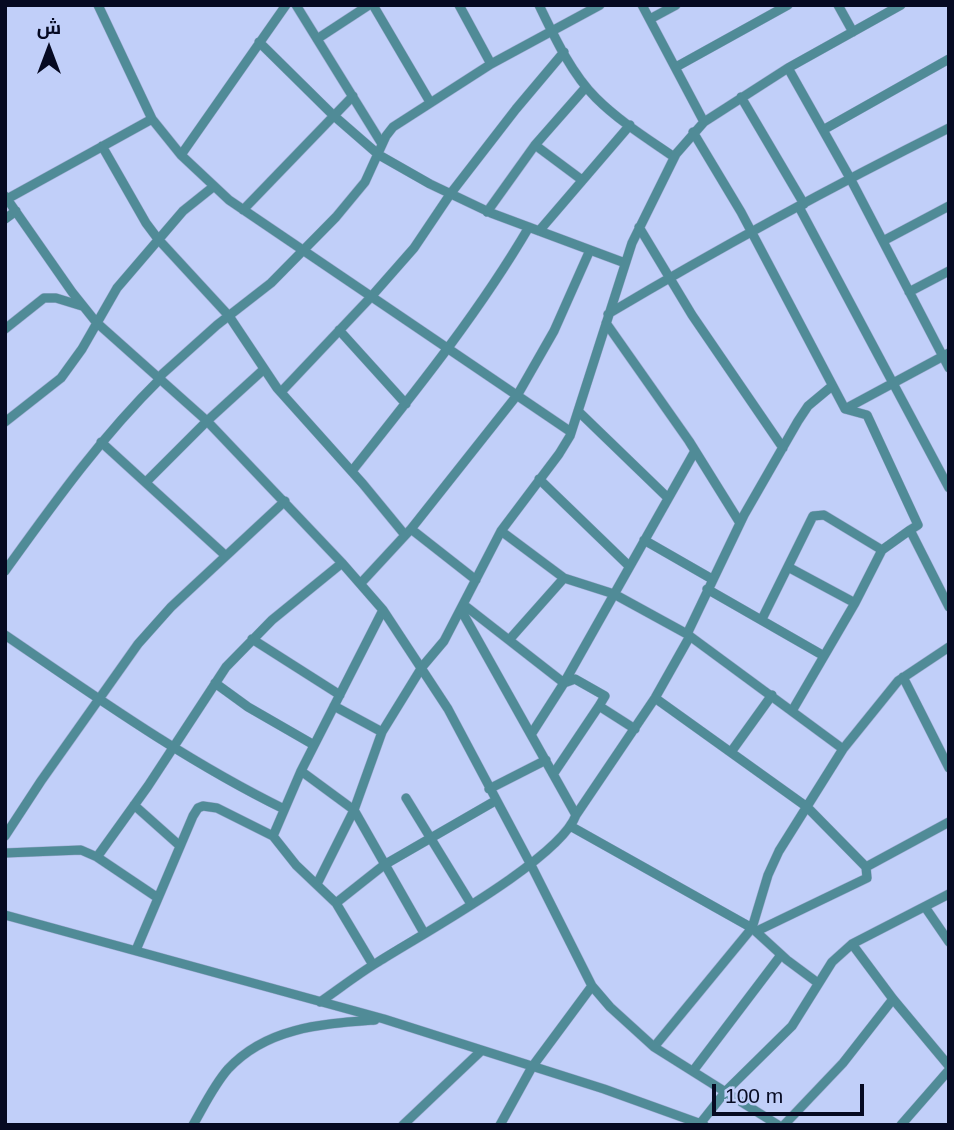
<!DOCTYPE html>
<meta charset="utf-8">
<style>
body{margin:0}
#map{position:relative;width:954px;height:1130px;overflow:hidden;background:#c1cff9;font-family:Arial,Cairo,sans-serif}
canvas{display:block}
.frame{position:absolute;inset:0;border:7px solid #060a22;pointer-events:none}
.north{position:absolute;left:14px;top:14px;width:70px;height:70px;-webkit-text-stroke:5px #c1cff9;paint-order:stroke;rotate:0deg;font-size:19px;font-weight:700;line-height:28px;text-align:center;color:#060a22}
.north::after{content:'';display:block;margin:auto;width:24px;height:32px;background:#060a22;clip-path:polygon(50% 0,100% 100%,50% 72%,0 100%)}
.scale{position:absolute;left:712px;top:1084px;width:152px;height:32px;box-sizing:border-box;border:4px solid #060a22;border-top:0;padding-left:9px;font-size:21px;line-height:24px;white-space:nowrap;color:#060a22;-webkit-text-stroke:5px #c1cff9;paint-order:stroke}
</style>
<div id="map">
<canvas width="954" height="1130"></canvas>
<div class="frame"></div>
<div class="north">ش</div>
<div class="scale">100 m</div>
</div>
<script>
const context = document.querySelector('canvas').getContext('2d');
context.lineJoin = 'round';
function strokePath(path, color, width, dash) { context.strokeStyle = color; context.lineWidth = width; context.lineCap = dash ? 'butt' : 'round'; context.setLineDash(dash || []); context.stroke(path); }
const street = new Path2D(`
 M98,5l54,114
 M296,5l86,139
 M373,5l57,97
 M459,5l32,59
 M539,5c15,31 32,68 57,93 23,23 52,41 78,59
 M642,5l62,117 84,-54 113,-63
 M838,5l15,27
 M650,19l26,-14
 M317,39l52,-34
 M259,42l74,73 46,40 51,29 61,29 134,50
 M676,67l112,-62
 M788,68l62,110 99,190
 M741,97l63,107
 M823,130l126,-71
 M693,132l48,80 104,197 22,6 51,110 -8,5 39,77
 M535,145l47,35
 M102,146l44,77 12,16 71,77 48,72 86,96 42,51
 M181,155l48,45 342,232
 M5,196l67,96 24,30 111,99 135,142 41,47 65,99 83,156 61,121 18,21 44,40 124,78
 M7,199l145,-80 29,36 105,-150
 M799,207l150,281
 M243,210l110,-114
 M487,212l48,-67 51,-58
 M5,219l11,-8
 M639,227l53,88 91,133
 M539,231l91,-106
 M883,241l66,-35
 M909,292l40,-21
 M608,314c111,-66 225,-128 341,-186
 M606,323l83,118 51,82
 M5,329l39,-31h12l26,8
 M339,330l67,74
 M159,377l58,-52 54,-42 65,-66 29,-35 21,-46 7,-9 98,-63 109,-59
 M281,392l89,-94 44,-50 37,-55 65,-84 48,-57
 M845,409l104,-56
 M578,411l90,87
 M5,422l56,-44 21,-29 35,-61 66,-77 30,-24
 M101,442l125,114
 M352,471c62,-78 126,-157 177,-244
 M539,479l90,87
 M146,482l61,-61 56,-51
 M411,529l65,51
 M501,531l63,47 50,16 73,40 156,115
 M644,540l68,39
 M788,567l67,36
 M5,571c49,-68 96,-134 156,-193
 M361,583l50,-54 107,-135 36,-63 36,-81
 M707,589l117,67
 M464,605l100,78 11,-4 30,17 -6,10 36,23
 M461,610l115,205
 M762,619l51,-103 11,-1 58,35
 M687,634l57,-119 54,-94 10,-15 24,-20
 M5,635c91,62 181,126 279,174
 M252,639l88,56
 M509,640l55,-62
 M903,677l46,91
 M215,683l33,24 66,38
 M655,698l152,109 59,60
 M334,706l48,26
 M792,711l63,-108 27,-53 28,-20
 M532,733l32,-50 131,-232
 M731,752l41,-57
 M301,771l53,39 70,123
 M554,773l45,-67
 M489,789l57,-29
 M406,798l65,106
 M134,805l46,41
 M572,827l180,101 -98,119
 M5,836l36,-55 97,-137 33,-37 114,-106
 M273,836l28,-65 82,-161
 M5,853l76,-3 16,7 51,-71 78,-119 46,-47 70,-57
 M97,857l61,41
 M317,884l37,-74 28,-78 40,-65 22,-26 57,-110 58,-77 11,-18 62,-193 44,-89 28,-32
 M336,903l48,-38 111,-64
 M925,907l24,35
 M5,915l379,104 220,70 100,36
 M757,931l110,-53 -1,-11 83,-45
 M852,944l41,55 56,67
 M136,950l57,-134 5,-8 5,-2 14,2 56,28 23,29 40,38 37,62
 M818,983l-31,-23 -35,-32 16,-53 11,-24 64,-102 55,-68 51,-34
 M320,1002c19,-13 38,-28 58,-40 44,-28 182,-103 198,-147l79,-117 35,-62
 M693,1071l88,-116
 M193,1125c11,-19 21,-40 35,-56 39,-42 94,-45 147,-49
 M403,1125l78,-74
 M500,1125l32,-58 60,-81
 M699,1125l27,-34 66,-65 40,-64 20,-18 97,-50
 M784,1125l59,-62 50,-64
 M901,1125l48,-55`);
strokePath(street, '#9facd2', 10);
strokePath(street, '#508b97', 9);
</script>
